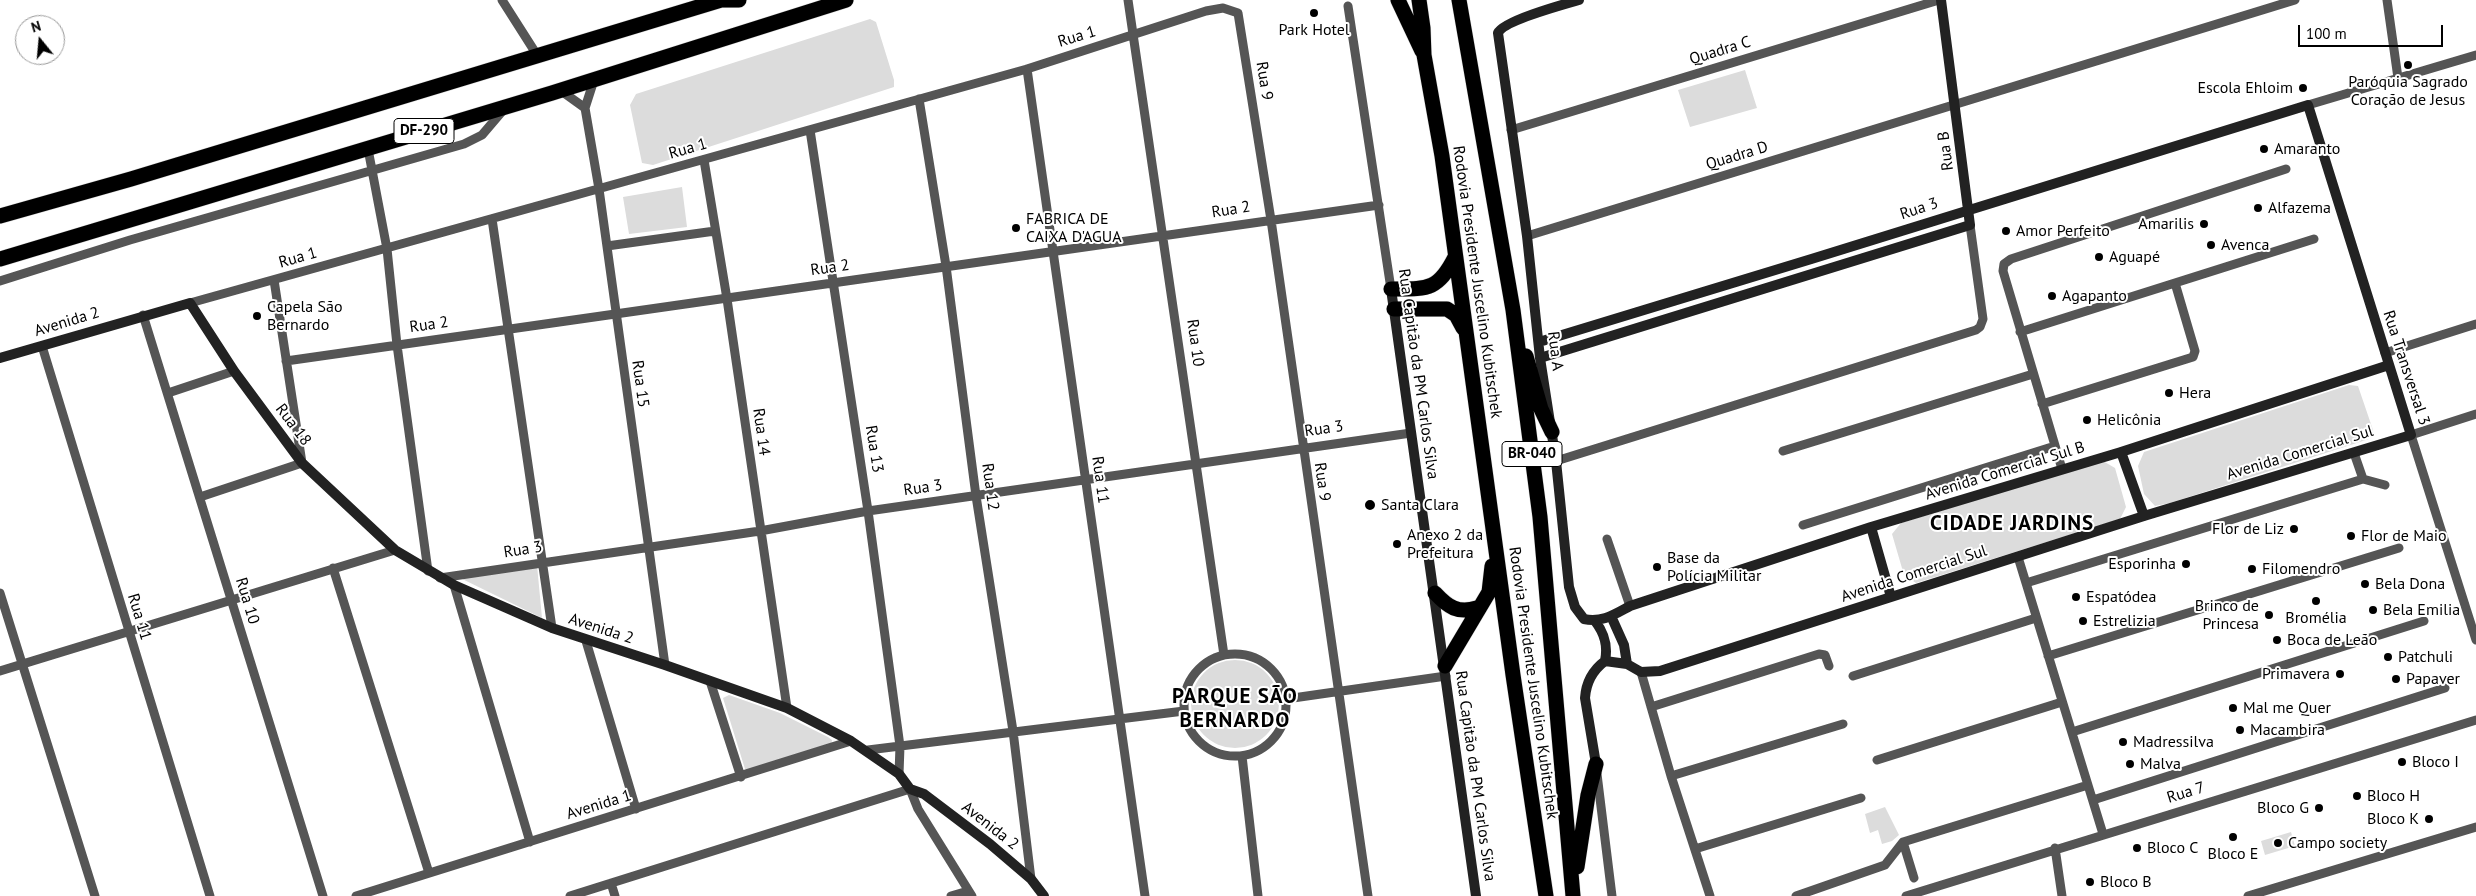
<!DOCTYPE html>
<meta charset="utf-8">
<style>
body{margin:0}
#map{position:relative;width:2476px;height:896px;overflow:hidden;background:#fff;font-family:"PT Sans",sans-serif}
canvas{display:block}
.north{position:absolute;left:15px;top:15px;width:50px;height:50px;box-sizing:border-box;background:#fff;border:1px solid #999;border-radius:50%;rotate:343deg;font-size:14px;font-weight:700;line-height:20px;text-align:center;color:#000}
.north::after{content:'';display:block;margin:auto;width:18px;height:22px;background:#000;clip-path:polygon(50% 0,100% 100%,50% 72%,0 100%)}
.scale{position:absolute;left:2298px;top:25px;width:145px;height:22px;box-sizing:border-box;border:2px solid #000;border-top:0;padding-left:6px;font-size:15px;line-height:18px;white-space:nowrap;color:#000;-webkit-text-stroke:4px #fff;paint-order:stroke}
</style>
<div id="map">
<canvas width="2476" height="896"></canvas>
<div class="north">N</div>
<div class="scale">100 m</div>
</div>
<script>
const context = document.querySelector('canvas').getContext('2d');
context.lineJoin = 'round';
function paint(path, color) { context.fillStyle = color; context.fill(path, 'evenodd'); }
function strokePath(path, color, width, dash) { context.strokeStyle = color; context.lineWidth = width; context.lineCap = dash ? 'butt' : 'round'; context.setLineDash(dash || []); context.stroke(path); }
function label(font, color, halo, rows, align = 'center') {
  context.font = font + ' "PT Sans",sans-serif'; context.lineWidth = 4; context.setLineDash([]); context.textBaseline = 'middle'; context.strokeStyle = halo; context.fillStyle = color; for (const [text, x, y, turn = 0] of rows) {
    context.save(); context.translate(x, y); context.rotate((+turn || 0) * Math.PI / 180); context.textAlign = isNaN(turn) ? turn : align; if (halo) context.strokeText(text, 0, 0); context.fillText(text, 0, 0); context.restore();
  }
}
const green = new Path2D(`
 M870,19l6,3 18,58v7l-241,78 -11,-2 -12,-58 6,-11z
 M1745,70l12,38 -67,19 -12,-37z
 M682,187l5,40 -58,7 -6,-37z
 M2349,385l9,1 15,44 -4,9 -199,64 -15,3 -11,-12 -6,-28 6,-14z
 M2103,461l12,7 11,39 -6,12 -204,64 -12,-8 -12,-41 9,-11z
 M537,565l5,53 -88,-43z
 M1191 704a44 44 0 1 1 88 0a44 44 0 1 1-88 0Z
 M729,695l51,18 48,24 4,3 -1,6 -80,26 -6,-3 -22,-71z
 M1885,807l14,28 -7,6 -10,3 -4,-14 -8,3 -5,-19z
 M2291,832l4,14 -30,9 -4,-14z`);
const street = new Path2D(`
 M502,0l35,55
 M1128,0l96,655
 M2387,0l11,78
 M1348,6l43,283
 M1027,69l118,827
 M560,90l25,18 9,-28
 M919,99l27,167 30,230 37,235 18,148
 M2308,105l168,-50
 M585,108l14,81 66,476
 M810,130l58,381 32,235 -1,28
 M1511,130l428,-130
 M368,149l19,100 10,96 31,226
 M704,160l23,139 60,409
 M492,219l60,409
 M1527,236l768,-236
 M607,246l108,-15
 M0,281l130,-41 334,-96 18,-9 23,-27
 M190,303l837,-234 179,-58 17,-3 15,5 33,207 97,676
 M143,315l180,581
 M2020,332l294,-93
 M42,346l168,550
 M2385,353l91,-29
 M286,361l1093,-156
 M168,393l66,-22
 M2042,404l151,-47 2,-6 -20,-68
 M2476,414l-65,21 65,205
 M1783,451l250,-77
 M1556,461l420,-131 4,-3 3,-8 -13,-94
 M2062,469l-59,-198 1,-7 7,-5 275,-90
 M2363,479l22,6
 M200,497l102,-34 -28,-183
 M1803,525l252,-79
 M1607,539l23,67
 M2018,557l85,277
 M333,568l96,305
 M440,578l320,-47 108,-20 543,-78
 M2026,583l337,-104 -9,-26
 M454,585l76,257
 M0,593l95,303
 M586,641l50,168
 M1184 705a51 51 0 1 1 102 0a51 51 0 1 1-102 0Z
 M2048,656l351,-108
 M0,671l395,-121
 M1641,672l30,104 39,120
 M1853,676l183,-58
 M710,681l31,96
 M1286,699l160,-23
 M1651,707l168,-53 6,1 4,11
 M2072,732l352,-111
 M868,750l316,-39
 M1242,756l16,140
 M1877,760l185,-58
 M1597,774l15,122
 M1671,776l172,-52
 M2093,800l352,-112
 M2055,848l7,48
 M1695,849l166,-51
 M1914,878l-11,-36 185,-57
 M611,883l4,13
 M356,896l495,-155
 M570,896l340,-107 8,20 54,87
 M951,896l17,-5
 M1796,896l89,-31 18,-23
 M1906,896l570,-176
 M2248,896l228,-69`);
const secondary = new Path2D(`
 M1579,0c-14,4 -76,21 -81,33l29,203 13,122 16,103 13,126 6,20 9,12c18,4 31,-5 46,-13l241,-79 250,-75 268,-87
 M1391,289l85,607
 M1539,342c257,-77 512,-158 769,-237l103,330 -267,81 -484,155 -19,1 -14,-8 -22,-3c-12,9 -19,22 -20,37l11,66
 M0,358l190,-55 44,68 68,92 93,87 59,35 98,43 113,37 122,43 64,33 48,33 11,15 14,5 66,50 41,35 13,17
 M1540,358l430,-133 -29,-225
 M2121,452l23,64
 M1871,527l20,70
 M1611,616l13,29 3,19
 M1595,621c10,13 13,25 10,40`);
const highway = new Path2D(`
 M719,0h20
 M1398,0l24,51
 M1419,0l4,28 1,27 18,101 71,519 33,221
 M1459,0l54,310 27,207 33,379
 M0,216l131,-37 590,-179
 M0,259l552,-166 294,-93
 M1391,289c36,0 47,2 64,-32
 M1394,309h53l9,6 7,13
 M1526,356l15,53 11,23
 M1435,593c13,14 23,21 42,15
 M1445,666l44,-74 3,-26
 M1577,867l11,-72 8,-31`);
const markers = [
 [1314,13,5,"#000"],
 [2408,65,5,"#000"],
 [2303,88,5,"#000"],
 [2264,149,5,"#000"],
 [2258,208,5,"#000"],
 [2204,224,5,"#000"],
 [1016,228,5,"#000"],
 [2006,231,5,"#000"],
 [2211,245,5,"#000"],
 [2099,257,5,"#000"],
 [2052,296,5,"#000"],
 [257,316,5,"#000"],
 [2169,393,5,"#000"],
 [2087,420,5,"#000"],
 [1370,505,6,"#000"],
 [2294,529,5,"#000"],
 [2351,536,5,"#000"],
 [1397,544,5,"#000"],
 [2186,564,5,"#000"],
 [1657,567,5,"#000"],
 [2252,569,5,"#000"],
 [2365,584,5,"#000"],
 [2076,597,5,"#000"],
 [2316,601,5,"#000"],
 [2373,610,5,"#000"],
 [2269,615,5,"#000"],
 [2083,621,5,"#000"],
 [2277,640,5,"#000"],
 [2388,657,5,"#000"],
 [2340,674,5,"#000"],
 [2396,679,5,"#000"],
 [2233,708,5,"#000"],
 [2240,730,5,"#000"],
 [2123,742,5,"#000"],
 [2402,762,5,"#000"],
 [2130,764,5,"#000"],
 [2357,796,5,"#000"],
 [2319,808,5,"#000"],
 [2429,819,5,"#000"],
 [2233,837,5,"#000"],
 [2278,843,5,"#000"],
 [2137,848,5,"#000"],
 [2090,882,5,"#000"]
];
const shields = [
 [424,131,60],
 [1532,454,60]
];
const shieldNames = [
 ["DF-290",424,131],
 ["BR-040",1532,454]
];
const poiNames = [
 ["Park Hotel",1314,30,"center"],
 ["Paróquia Sagrado",2408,82,"center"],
 ["Coração de Jesus",2408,100,"center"],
 ["Escola Ehloim",2293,88,"right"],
 ["Amaranto",2274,149],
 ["Alfazema",2268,208],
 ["FABRICA DE",1026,219],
 ["CAIXA D'AGUA",1026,237],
 ["Amarilis",2194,224,"right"],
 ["Amor Perfeito",2016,231],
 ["Avenca",2221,245],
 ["Aguapé",2109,257],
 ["Agapanto",2062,296],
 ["Capela São",267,307],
 ["Bernardo",267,325],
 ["Hera",2179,393],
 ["Helicônia",2097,420],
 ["Santa Clara",1381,505],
 ["Flor de Liz",2284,529,"right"],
 ["Anexo 2 da",1407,535],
 ["Prefeitura",1407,553],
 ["Flor de Maio",2361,536],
 ["Base da",1667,558],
 ["Polícia Militar",1667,576],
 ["Esporinha",2176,564,"right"],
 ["Filomendro",2262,569],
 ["Bela Dona",2375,584],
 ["Espatódea",2086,597],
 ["Brinco de",2259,606,"right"],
 ["Princesa",2259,624,"right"],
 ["Bela Emilia",2383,610],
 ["Bromélia",2316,618,"center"],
 ["Estrelizia",2093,621],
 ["Boca de Leão",2287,640],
 ["Patchuli",2398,657],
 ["Primavera",2330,674,"right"],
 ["Papaver",2406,679],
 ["Mal me Quer",2243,708],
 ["Macambira",2250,730],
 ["Madressilva",2133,742],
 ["Bloco I",2412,762],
 ["Malva",2140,764],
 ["Bloco H",2367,796],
 ["Bloco G",2309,808,"right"],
 ["Bloco K",2419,819,"right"],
 ["Campo society",2288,843],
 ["Bloco C",2147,848],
 ["Bloco E",2233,854,"center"],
 ["Bloco B",2100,882]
];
const streetNames = [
 ["Rua 1",1077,37,-17],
 ["Quadra C",1720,51,-17],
 ["Rua 9",1264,81,81],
 ["Rua 1",688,149,-16],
 ["Rua B",1946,151,-97],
 ["Quadra D",1737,156,-17],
 ["Rua 3",1919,209,-18],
 ["Rua 2",1231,210,-9],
 ["Rua 1",298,258,-16],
 ["Rua 2",830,268,-8],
 ["Rodovia Presidente Juscelino Kubitschek",1477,282,82],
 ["Avenida 2",67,322,-17],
 ["Rua 2",429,325,-8],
 ["Rua 10",1195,343,82],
 ["Rua A",1555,351,83],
 ["Rua Transversal 3",2406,368,72],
 ["Rua Capitão da PM Carlos Silva",1418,374,82],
 ["Rua 15",640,384,82],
 ["Rua 18",293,425,53],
 ["Rua 3",1324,429,-8],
 ["Rua 14",761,432,82],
 ["Rua 13",874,449,81],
 ["Avenida Comercial Sul",2300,453,-17],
 ["Avenida Comercial Sul B",2005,471,-17],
 ["Rua 11",1100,480,82],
 ["Rua 9",1322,482,82],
 ["Rua 12",990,487,82],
 ["Rua 3",923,488,-8],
 ["Rua 3",523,550,-9],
 ["Avenida Comercial Sul",1914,574,-18],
 ["Rua 10",247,601,73],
 ["Rua 11",139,617,73],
 ["Avenida 2",601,629,18],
 ["Rodovia Presidente Juscelino Kubitschek",1533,683,82],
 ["Rua Capitão da PM Carlos Silva",1475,776,82],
 ["Rua 7",2186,793,-17],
 ["Avenida 1",599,805,-17],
 ["Avenida 2",990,826,38]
];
const districtNames = [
 ["CIDADE JARDINS",2012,524],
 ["PARQUE SÃO",1235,697],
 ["BERNARDO",1235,721]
];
paint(green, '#dcdcdc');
strokePath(highway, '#dbdbdb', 16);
strokePath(street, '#555', 9);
strokePath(secondary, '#222', 10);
strokePath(highway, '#000', 15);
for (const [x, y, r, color] of markers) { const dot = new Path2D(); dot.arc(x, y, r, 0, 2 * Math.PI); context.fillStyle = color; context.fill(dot); strokePath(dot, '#fff', 2); }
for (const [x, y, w] of shields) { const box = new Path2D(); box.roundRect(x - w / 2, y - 12.5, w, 25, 4); context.fillStyle = '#fff'; context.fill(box); strokePath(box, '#000', 1); }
label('bold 15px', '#000', null, shieldNames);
label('16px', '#000', '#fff', poiNames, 'left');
label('16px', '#000', '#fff', streetNames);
context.letterSpacing = '1px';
label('bold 21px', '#000', '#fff', districtNames);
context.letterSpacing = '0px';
</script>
